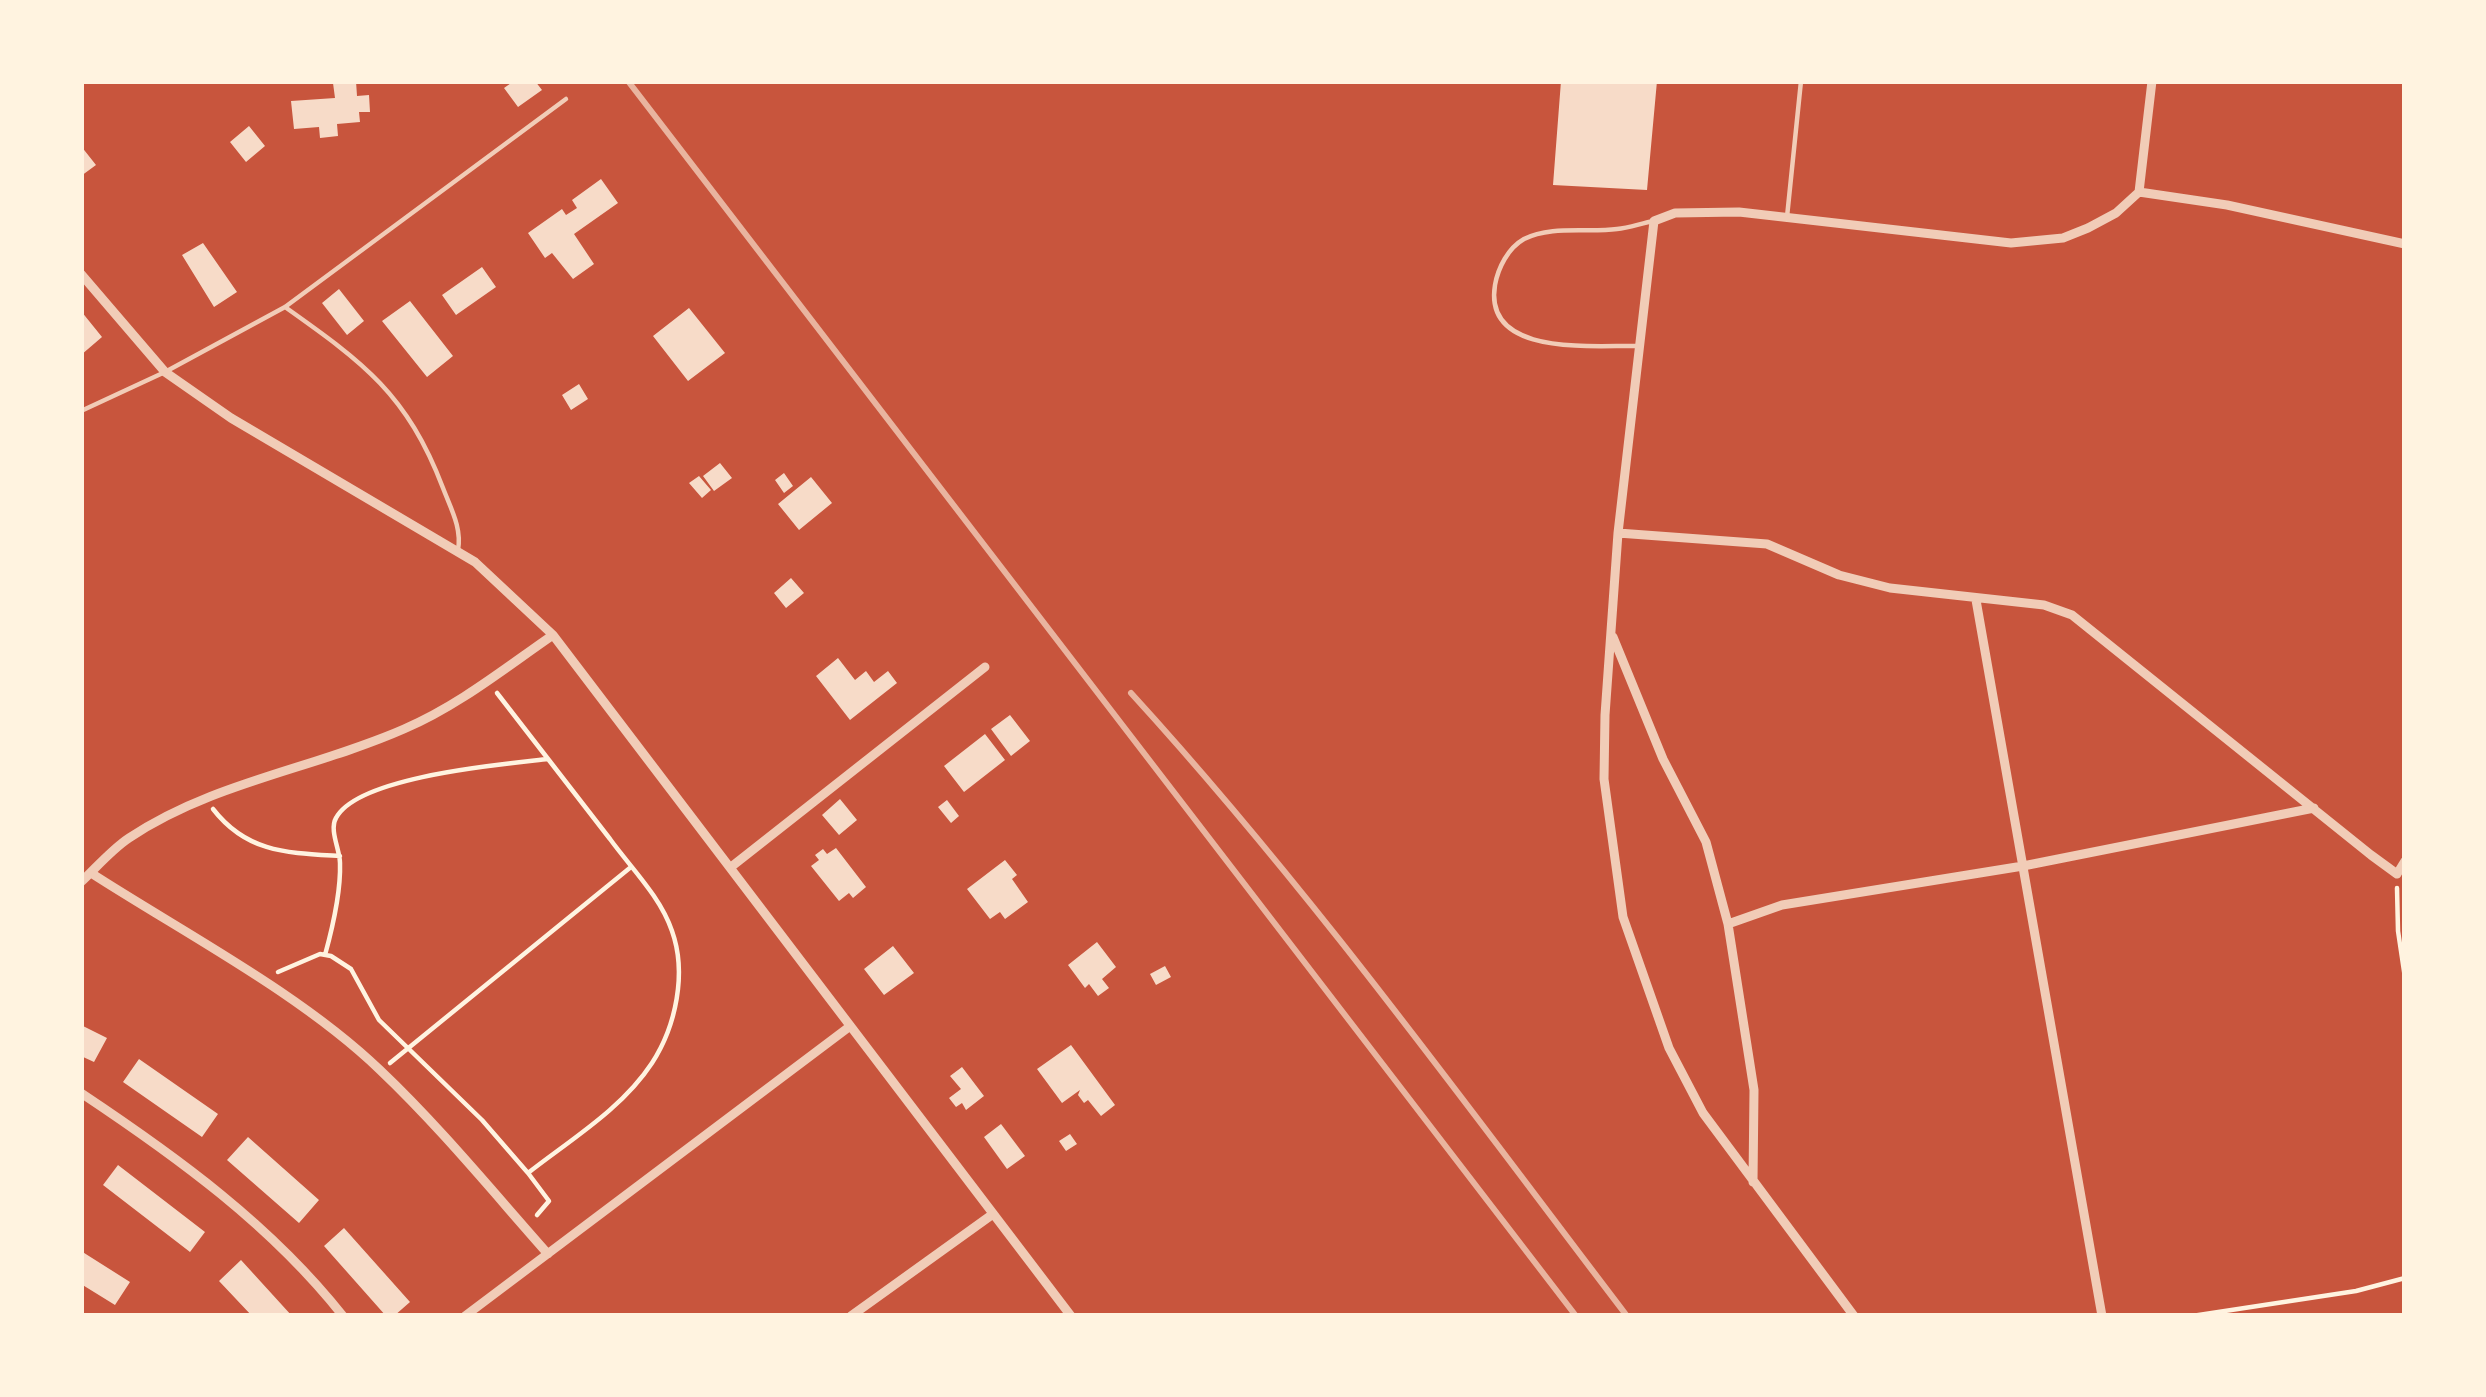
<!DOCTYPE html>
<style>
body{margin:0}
#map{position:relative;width:2486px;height:1397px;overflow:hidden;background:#c8553d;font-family:"Varela Round",sans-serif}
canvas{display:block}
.frame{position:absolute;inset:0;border:84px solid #fff3e0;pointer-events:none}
</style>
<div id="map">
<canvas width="2486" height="1397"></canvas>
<div class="frame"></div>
</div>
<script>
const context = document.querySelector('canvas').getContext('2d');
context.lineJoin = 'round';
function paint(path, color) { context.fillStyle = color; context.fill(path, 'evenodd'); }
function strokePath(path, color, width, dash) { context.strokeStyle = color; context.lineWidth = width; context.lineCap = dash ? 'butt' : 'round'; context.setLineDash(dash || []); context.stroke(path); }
const building = new Path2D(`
 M353,81h3l1,15 12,-1 1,17h-11l1,10 -23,2 1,12 -18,2 -1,-11 -25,2 -3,-28 44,-3 -2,-15z
 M514,81h21l7,9 -24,17 -14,-19z
 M1561,81h96l-10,109 -94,-5z
 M249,126l16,20 -19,16 -16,-20z
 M81,146l15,19 -15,11z
 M601,179l17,24 -44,31 20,30 -21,15 -21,-26 -7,5 -17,-25 34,-24 4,6 11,-7 -5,-8z
 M203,243l34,49 -23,15 -32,-52z
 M482,267l14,20 -40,28 -14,-20z
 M339,289l25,32 -17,14 -25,-32z
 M410,301l43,55 -26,21 -45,-56z
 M689,308l36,45 -37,28 -35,-45z
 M81,311l21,26 -21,18z
 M579,384l9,15 -17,11 -9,-15z
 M720,463l12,15 -18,13 -11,-15z
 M784,473l9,13 -9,7 -9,-13z
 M699,476l12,14 -9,8 -13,-15z
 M811,477l21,26 -33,27 -21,-26z
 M791,578l13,15 -18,15 -12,-15z
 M838,658l17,22 11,-9 8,11 14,-11 9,12 -47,37 -34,-44z
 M1010,715l20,26 -19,15 -20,-27z
 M985,734l20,26 -41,32 -20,-26z
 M840,799l17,21 -18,15 -17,-20z
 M947,800l12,16 -8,7 -13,-16z
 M836,848l30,39 -13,11 -4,-5 -10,8 -28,-35 8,-6 -4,-5 8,-6 4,5z
 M1005,860l12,15 -5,4 16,23 -23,17 -5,-7 -10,7 -23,-30z
 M1097,942l19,25 -14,12 7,9 -11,8 -9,-12 -4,4 -17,-23z
 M893,946l21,27 -30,22 -20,-26z
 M1165,966l6,11 -15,8 -6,-11z
 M81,1025l26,13 -13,24 -13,-6z
 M1071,1045l44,60 -14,11 -13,-16 -4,3 -6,-8 2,-5 -18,13 -25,-34z
 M139,1059l79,55 -16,23 -79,-55z
 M962,1067l22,29 -18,14 -4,-7 -6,4 -7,-9 12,-9 -11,-13z
 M1001,1124l24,32 -18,13 -23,-32z
 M1070,1134l7,10 -11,7 -7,-10z
 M248,1137l71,63 -20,23 -72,-63z
 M118,1165l87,67 -15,20 -87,-67z
 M344,1228l66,74 -16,14h-8l-62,-70z
 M81,1251l49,31 -15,23 -34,-21z
 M241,1260l51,56h-40l-33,-35z`);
const path = new Path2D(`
 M213,809c34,44 75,44 127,47
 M2397,888l1,43 7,47
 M325,955c8,-29 16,-62 15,-92 0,-13 -11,-33 -4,-45 22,-42 169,-54 212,-59
 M278,972l42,-18 11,2 20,13 28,51 103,100 46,53c42,-33 94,-64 124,-110 24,-37 35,-90 20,-132 -12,-35 -41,-63 -62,-92 -38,-49 -75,-97 -113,-146
 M390,1063l241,-196
 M528,1173l21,28 -12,14
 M2192,1316l164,-25 49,-13`);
const service = new Path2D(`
 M1787,217l14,-136
 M285,307c79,56 122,87 158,181 8,21 19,40 15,62
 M1636,346c-43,-1 -153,11 -141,-61 3,-17 13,-37 29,-46 27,-14 64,-6 93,-10 12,-1 25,-6 37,-8
 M81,411l84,-39 120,-65 281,-208`);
const minor = new Path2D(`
 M2139,192l13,-111
 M81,274l84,98 66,46 244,144 78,73 518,681
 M1618,533l149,11 72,31 51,13 154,17 28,10 299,240 26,19 8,-13
 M1976,600l126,716
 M1613,637l50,122 43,83 22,82 26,166 -1,92
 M731,867l254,-200
 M91,873c93,60 210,121 289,197 60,57 113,122 168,184
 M81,882c15,-14 30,-32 48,-44 84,-56 184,-69 275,-109 54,-23 101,-61 149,-94
 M1728,924l54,-19 241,-39 291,-58
 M81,1093c96,64 190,132 262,223
 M465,1316l384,-289
 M851,1316l142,-102
 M1854,1316l-151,-203 -34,-65 -46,-131 -19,-138 1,-64 13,-182 36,-312 21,-8 64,-1 272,31 52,-5 25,-10 28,-15 23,-21 88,13 178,39`);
const rail = new Path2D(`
 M628,81l948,1235
 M1131,693c179,196 335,412 496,623`);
paint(building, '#f7dbc8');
strokePath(path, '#fff3e0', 4.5);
strokePath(service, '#f1ccb7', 4.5);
strokePath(minor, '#f1ccb7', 9);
strokePath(rail, '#e9b49f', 6);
</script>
